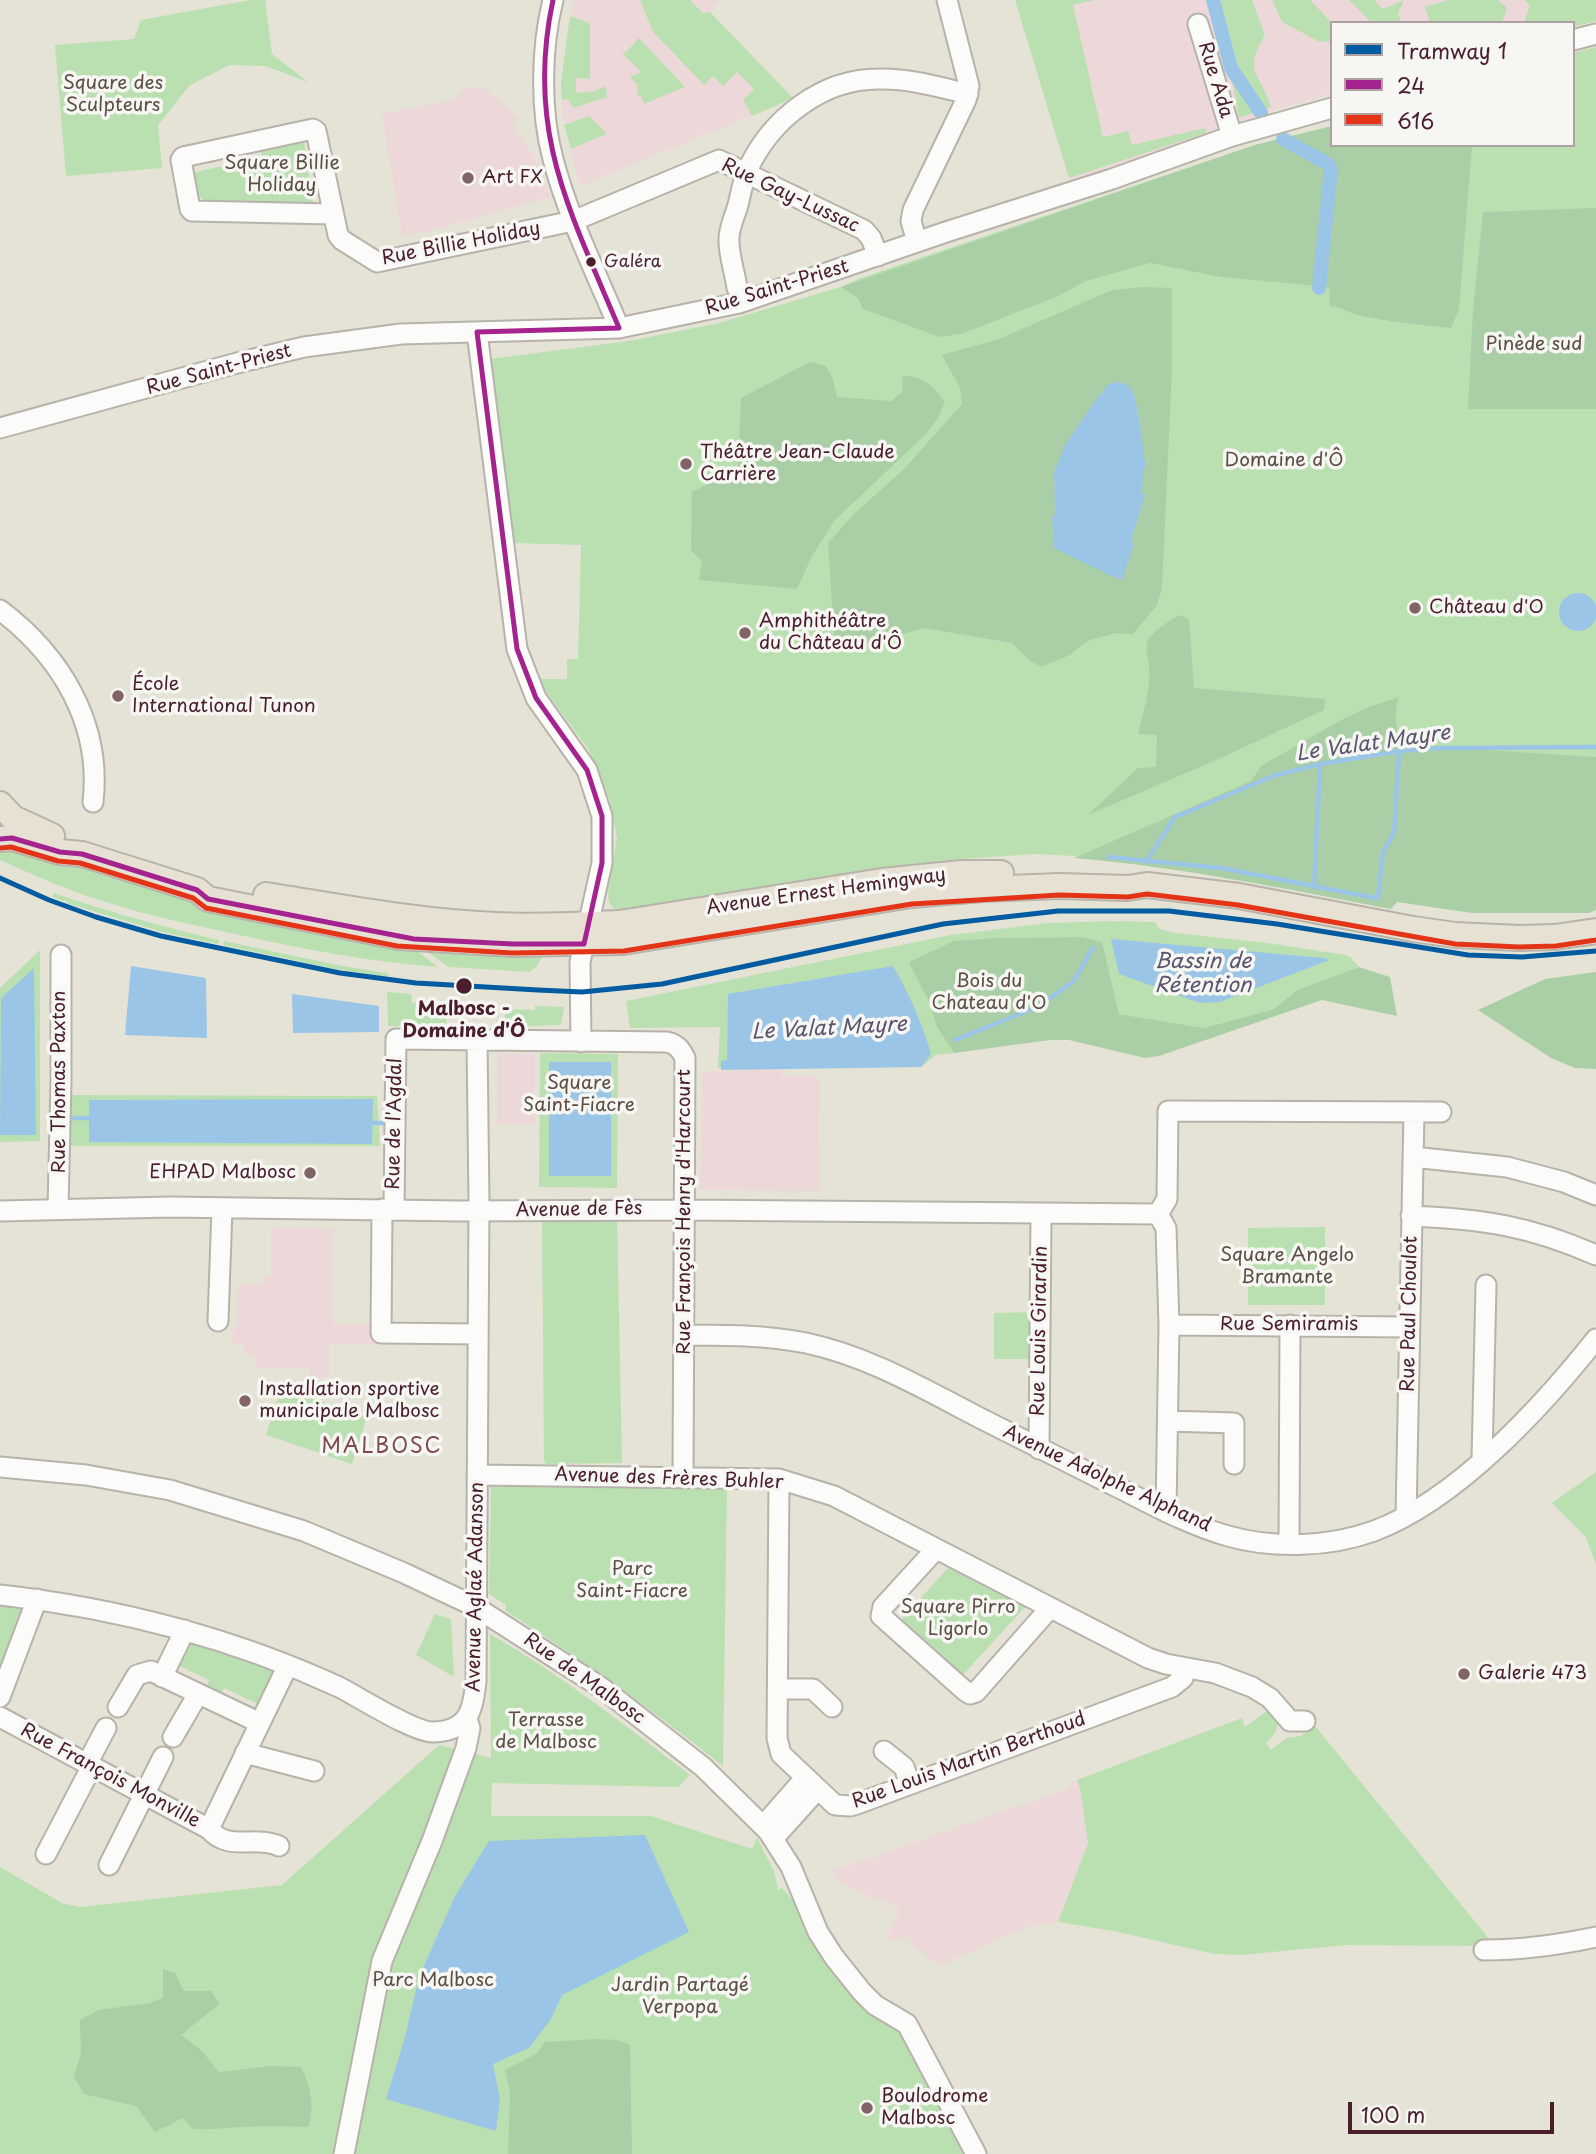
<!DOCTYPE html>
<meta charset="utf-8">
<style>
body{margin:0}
#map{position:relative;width:1596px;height:2154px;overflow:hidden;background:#e5e3d5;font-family:"Playpen Sans",sans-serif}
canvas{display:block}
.legend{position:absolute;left:1330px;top:21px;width:245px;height:126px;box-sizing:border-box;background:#f6f6f2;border:2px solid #b1a0a2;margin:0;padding:9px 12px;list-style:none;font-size:21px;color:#4a1f2b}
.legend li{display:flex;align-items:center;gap:14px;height:35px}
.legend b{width:35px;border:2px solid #b1a0a2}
.scale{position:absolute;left:1348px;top:2102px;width:206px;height:32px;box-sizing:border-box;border:4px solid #4a1f2b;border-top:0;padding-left:9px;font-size:21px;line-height:24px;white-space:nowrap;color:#4a1f2b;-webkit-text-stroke:5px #f6f6f2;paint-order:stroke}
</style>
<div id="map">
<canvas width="1596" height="2154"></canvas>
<ul class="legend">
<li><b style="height:9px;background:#005ba1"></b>Tramway 1</li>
<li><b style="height:9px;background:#a4238f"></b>24</li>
<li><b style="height:9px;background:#e43417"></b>616</li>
</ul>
<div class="scale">100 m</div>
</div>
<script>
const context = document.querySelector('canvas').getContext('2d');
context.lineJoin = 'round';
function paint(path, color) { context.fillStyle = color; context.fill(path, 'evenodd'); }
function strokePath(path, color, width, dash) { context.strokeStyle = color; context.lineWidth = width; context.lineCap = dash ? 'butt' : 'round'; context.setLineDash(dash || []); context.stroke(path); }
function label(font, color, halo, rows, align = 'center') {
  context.font = font + ' "Playpen Sans",sans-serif'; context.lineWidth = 7; context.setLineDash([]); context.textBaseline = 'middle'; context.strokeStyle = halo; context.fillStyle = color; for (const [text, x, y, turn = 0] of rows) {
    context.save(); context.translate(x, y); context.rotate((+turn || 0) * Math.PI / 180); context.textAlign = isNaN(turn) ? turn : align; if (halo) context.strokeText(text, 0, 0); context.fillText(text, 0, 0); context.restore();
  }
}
const built = new Path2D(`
 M575,0h146l-11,12 83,86 -212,88 -3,-4 -16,-68 -1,-31 9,-67z
 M1015,0h581v21l-23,6v-4h-241v71l-51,14 -211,75z
 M470,87l14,1 35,30 -7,7 24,34 14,38 -117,33 -31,6 -20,-122 66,-13z
 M497,1054h38v71l-38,-1z
 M782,1068v9h38l-1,114 -119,-1 2,-118z
 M271,1229h62v95h38l5,21 -47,-1v34h-19l-1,-10h-53v-11h-7v-3h-5v-10h-13l3,-17 3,-1v-41l28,-1v-8h6z
 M1077,1780l3,9 8,54 -30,79 -24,4 -32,10 -62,30 -29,-21v-8l-25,3 14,-30 -23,-13 -5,2 -33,-18 -7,-10 238,-83 -1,-5z`);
const green = new Path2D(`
 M250,0h15l7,54 36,28 -43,-16 -35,-1 -40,20 -32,40 4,43 -96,8 -11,-131 79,-6 7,-19z
 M640,0h50l13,13 7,-1 83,86 -41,18 -9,-16 11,-11 -17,-17 -14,14 -10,-10 -9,9 -51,-53z
 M1015,0h79l-21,5 30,132 25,-6 4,14 73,-17 1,5 -137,45z
 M1217,0h35l13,35c-23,38 -4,38 6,72l-32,11z
 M1272,0h38l22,23v25l-3,-7 -9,1 -38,-20z
 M1349,0h25l9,9 21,-9 -6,13 3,10h-29z
 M1448,0h50l9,8 -5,15h-75l2,-4 -4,-12z
 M1524,0h72v21l-23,6v-4h-49l6,-18z
 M570,16l20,7v56l-14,-1v15l14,-2v2l16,-7 1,11 -34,11 -5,-9 -6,1 -1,-17z
 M639,38l46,49 -41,17 -3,-8 -3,-1 -1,-11 -7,-7 11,-5 -19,-19 4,-1z
 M1596,47v710l-503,100 -57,-3 -89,6 -319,51 -15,-3 -4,-6 -1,-8 9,-56 -7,-37 -21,-51 -52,-71h30v-20h11l3,-114 -68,-2 -23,-184 139,-18 90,-18 122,-36 17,-8 397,-134 77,-19v19h241v-92z
 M589,116l18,18 -36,15 -7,-24z
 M304,141l9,63 -109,-4 -7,-6 -5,-21 70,-16 -1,-8z
 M0,845l390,103 9,1v-3l14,2 25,19c-66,-5 -130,-17 -194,-31 -46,-10 -91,-19 -135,-33 -38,-11 -73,-27 -109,-43z
 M54,893c55,19 109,34 165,47l-1,4 -56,-12 -96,-29v-3l-3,1 -11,-4z
 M1114,921l41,1 4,7 16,4 93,10 77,12 5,2 9,10 -62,23 -23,19 -70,19 -85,-14 -36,-77 -87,1 -69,60 10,29 17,26 -18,2 -15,12 -203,1 2,-41 -90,1 -4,-27 325,-66 97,-12z
 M224,941l118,25 46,7v4l-48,-7 -117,-25z
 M447,948l22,7 73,2 -5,9 -8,6 -80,-5 -26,-18z
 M40,950v191l-40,1v-154z
 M387,992l24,2 1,9 35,2 -1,21h-58z
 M535,1006l29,1 -3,18 -56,2v-18l30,1z
 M540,1053l78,1 -1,134 -78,-1z
 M71,1095l306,1 3,50h-311z
 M617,1217l5,246 -76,1 -2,-3 -2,-242z
 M1325,1227v78h-77v-77z
 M1035,1312v47h-41v-46z
 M281,1388l86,29 -15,47 -86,-29z
 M1596,1472v92l-11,-28 -33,-33z
 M491,1487h236l-4,279c-70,-56 -143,-107 -218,-156l1,-5 -17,-11z
 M948,1568l77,39 -65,71 -62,-55z
 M0,1604l22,2 3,3 -25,81z
 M435,1614l16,5 3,58 -38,-22z
 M490,1634c71,41 135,91 200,141l-12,12 -186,-4 -1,33h160l101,33 5,-11 17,33 4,19 4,-2 110,125 79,141h-971v-287l62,36 18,4 202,-22 157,-140 52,13z
 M186,1638l88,29 4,6 -16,33 -38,-18 -5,9 -14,-7 4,-10 -36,-17z
 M1271,1708l8,13 -4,12 -9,10 5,7 15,-12 15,-2 14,-10 180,220 -149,-1 -104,10 -27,-1 -102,-23 -55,-9 30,-79 -8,-54 -3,-9 165,-62 3,9z`);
const forest = new Path2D(`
 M1332,126v19h140l-13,164 -8,19c-30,-3 -60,-6 -89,-12 -12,-2 -19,-9 -32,-10l-1,-19 -108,-10 -71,-14 -64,18 -30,16 -95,37 -21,3 -77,-28 -5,-11 -17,-11 414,-142z
 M1596,208v201h-128l5,-99 10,-98z
 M1143,287l29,1v81l-10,219 -5,17 -24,29 -17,-1 -29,8 -17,14 -29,12 -11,-6 -18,-18 -88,-15 -89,24 -7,-109 26,-29 50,-45 58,-65 -2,-16 -18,-33 57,-16 113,-49zM1131,388c11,18 12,83 11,106l3,1 -14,47 3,1 -12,35 -67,-62 -1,-44 49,-82z
 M810,362l16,4 7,14 4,17 54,4 11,-9 1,-16c20,-1 31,11 42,26l-7,16 -12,16 -91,86 -23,36 -15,33 -98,-9 3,-19 -11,-11 1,-58 46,-23 3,-71z
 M1179,615l10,4 5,69 131,11 -1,11 -110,51 -126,54 50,-47 18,-1 1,-32 -19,-1c5,-21 13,-45 11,-67 0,-8 -5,-18 -1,-27 6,-10 21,-19 31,-25z
 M1399,697c-7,21 -2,36 7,56l49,-5 141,9v153l-7,3h-117l-75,-11 -6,7c-105,-20 -210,-42 -317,-51l177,-77 10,-15 80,-46 28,-13z
 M1083,937l19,5 17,72 85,14 70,-19 23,-19 62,-23 31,10 7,39 -75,-16 -163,56 -14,2 -76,-18h-19l-96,13 -17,-26 -10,-29 -18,-36 45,-21 42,-3z
 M1596,972v97l-21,-1 -24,-10 -73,-48 67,-31z
 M163,1969l12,4 9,18h27l8,13 -38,31 20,15 18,22 51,-6 31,1c10,20 14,39 7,60 -23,-1 -46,-1 -69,0 -16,1 -30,3 -46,2l-10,-11 -28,14 -19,-26 -52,-12 -10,-17 7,-24 -1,-33 19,-10 51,-7 13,-5z
 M596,2039l21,1 13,5 2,109h-124l2,-61 -5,-23 31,-16 9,-12z`);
const water = new Path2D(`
 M1116,382c6,1 11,1 15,7 7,8 12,64 15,79l-3,1 -1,25 3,1 -14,46 3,2 -11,35 -3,2 -66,-32 -2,-31 3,-1 -1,-44 11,-27 34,-50 1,1 7,-11z
 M1559 612a19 19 0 1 1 38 0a19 19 0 1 1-38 0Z
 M1111,939l213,19 5,2 -109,42 -20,1 -81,-29z
 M131,966l75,12 1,60 -82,-3z
 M893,966c16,28 29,56 38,88l-10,13 -200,3v-9l6,-1 1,-66z
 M34,968l2,167h-36l1,-137z
 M292,994l87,12v26l-86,1z
 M549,1062h62v114h-62z
 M373,1099l-1,45 -283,-2v-42z
 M645,1835l44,97 -127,63 -11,24 -22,29 -36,16 7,35 -4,32 -110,-32 19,-62 14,-60 36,-81 34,-55z`);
const stream = new Path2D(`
 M1108,857l113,11 154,30 3,-1 5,-45 11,-19 5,-82
 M1146,862l29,-45 98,-41 47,-12 79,-13 42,-3 155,-1
 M1314,887l6,-123
 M955,1040l82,-33 36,-25 20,-34
 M74,1118h20
 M369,1123h14`);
const canal = new Path2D(`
 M1213,0l18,68 30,45
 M1283,139l45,25 3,5 -12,119`);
const minor = new Path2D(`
 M553,0c-12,48 -13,111 0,159 15,58 43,113 66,169
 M1198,24l34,112
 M1573,40l23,-6
 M333,214l-141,-3 -2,-2 -9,-49 2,-3 130,-28 3,2 22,104 4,5 35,22 196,-41 146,-61 145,70 7,8 7,18
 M917,242l-6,-21 2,-11 53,-110 3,-14 -22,-86
 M737,288c-2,-15 -8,-32 -8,-47 -1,-11 6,-25 9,-36 3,-12 5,-25 10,-36 23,-50 74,-90 130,-90 30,-1 61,8 90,15
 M477,332l40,317 19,49 51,72 15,46v47l-22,99 1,80
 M0,428l237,-65 67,-16 97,-13 218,-6 120,-25 207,-71 166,-53 120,-43 100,-28
 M0,610c61,46 102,114 93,192
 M1413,1157l94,10 57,15 32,13
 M58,1208l3,-127v-126
 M382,1209l-1,124 96,1
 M394,1210l2,-171 271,3c10,2 14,8 18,16l-2,419
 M0,1211l170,-4 290,4 225,-1 473,4
 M1158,1214l9,-15 1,-88 273,1
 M1158,1214l8,14 3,97 -3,187
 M1411,1216c72,3 119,10 185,39
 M218,1321l4,-112
 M1169,1325l240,2
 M684,1335c40,0 82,0 122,8 62,13 118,46 174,75 45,23 91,46 137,69 36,18 72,38 111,49 46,13 102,11 146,-5 83,-31 168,-124 222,-192
 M1168,1421l66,2v41
 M1039,1449l2,-235
 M1482,1460l4,-175
 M0,1467l86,8 84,15 134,41 100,42 70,33 128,82 101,79 65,64 23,36 27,65 16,25 28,35 13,13 32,19 69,130
 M477,1475l302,4 55,17 314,162 18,6 49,9 37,14 18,11 20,23h15
 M779,1479l-2,259 4,16 54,51 15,1 7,-2 315,-117 11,-9 3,-10
 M1406,1516l8,-404
 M1289,1544l1,-219
 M936,1549l-53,58 -2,9 83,74 6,4 6,-2 74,-84
 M0,1595c116,13 232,43 339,92 20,10 77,47 96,45 34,-2 38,-22 41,-51l3,-478 -2,-162
 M162,1677l23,-47
 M779,1689h34l19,18
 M0,1697l37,-98
 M118,1707l19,-32 14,-4 109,52
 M0,1717l209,112c19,23 46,6 70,17
 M173,1737l25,-43
 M884,1751l20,16 6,17
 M245,1753l69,18
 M87,1764l19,-36
 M763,1826l42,-48
 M209,1829l79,-164
 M773,1839l45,-50
 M46,1854l46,-88
 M109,1865l54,-108
 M1484,1950c39,0 74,-5 112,-13
 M344,2154l38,-193 50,-120 34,-93 4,-20 -3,-9`);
const major = new Path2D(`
 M0,804l13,14 39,18
 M0,839l12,-1 48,14 22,2 115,36 11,9 191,38 114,7 110,-2 288,-47 72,-6 76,-3 69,2 19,-3 92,11 174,33 42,6 64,3 36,-1 41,-6
 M266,895c76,12 153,27 230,30 41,2 83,0 124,-2l262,-42 79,-8h40`);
const bus1 = new Path2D(`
 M553,0c-28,131 17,211 66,328
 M477,332l142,-4
 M0,839l12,-1 48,14 22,2 115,36 11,9 206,40 99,5h71l18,-81v-47l-15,-46 -51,-72 -19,-49 -40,-317`);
const bus2 = new Path2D(`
 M1,848l10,-1 47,14 22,2 113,35 13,10 191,38 115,7 112,-2 288,-47 147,-9 69,2 19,-3 91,11 217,39 64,3 37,-1 40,-6`);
const tram1 = new Path2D(`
 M0,878l49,22 47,17 65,19 179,37 76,10 122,7 44,2 80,-8 281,-60 115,-13h111l108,13 191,31 54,2 74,-6`);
const markers = [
 [468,178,7,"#806466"],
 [591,262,6,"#4a1f2b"],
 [686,464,7,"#806466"],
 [1415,608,7,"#806466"],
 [745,633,7,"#806466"],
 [118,696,7,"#806466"],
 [464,986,9,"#4a1f2b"],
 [310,1173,7,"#806466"],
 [245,1401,7,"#806466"],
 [1464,1674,7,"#806466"],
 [867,2108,7,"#806466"]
];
const busNames = [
 ["Galéra",604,262]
];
const streetNames = [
 ["Rue Ada",1215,80,73],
 ["Rue Gay-Lussac",790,196,25],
 ["Rue Billie Holiday",461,244,-11],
 ["Rue Saint-Priest",777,288,-17],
 ["Rue Saint-Priest",219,370,-15],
 ["Avenue Ernest Hemingway",826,892,-8],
 ["Rue Thomas Paxton",60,1082,-90],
 ["Rue de l'Agdal",395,1124,-89],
 ["Avenue de Fès",579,1210,-1],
 ["Rue François Henry d'Harcourt",685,1212,-90],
 ["Rue Paul Choulot",1410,1314,-89],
 ["Rue Semiramis",1289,1325],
 ["Rue Louis Girardin",1040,1331,-89],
 ["Avenue des Frères Buhler",669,1479,2],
 ["Avenue Adolphe Alphand",1107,1479,25],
 ["Avenue Aglaé Adanson",476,1587,-89],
 ["Rue de Malbosc",584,1679,35],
 ["Rue Louis Martin Berthoud",969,1761,-20],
 ["Rue François Monville",110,1776,28]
];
const parkNames = [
 ["Square des",113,84],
 ["Sculpteurs",113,106],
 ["Square Billie",282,164],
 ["Holiday",282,186],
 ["Pinède sud",1534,345],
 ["Domaine d'Ô",1284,461],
 ["Bois du",989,982],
 ["Chateau d'O",989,1004],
 ["Square",579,1084],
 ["Saint-Fiacre",579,1106],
 ["Square Angelo",1287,1256],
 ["Bramante",1287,1278],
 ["Parc",632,1570],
 ["Saint-Fiacre",632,1592],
 ["Square Pirro",958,1608],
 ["Ligorlo",958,1630],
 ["Terrasse",546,1721],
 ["de Malbosc",546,1743],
 ["Parc Malbosc",433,1981],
 ["Jardin Partagé",680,1986],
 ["Verpopa",680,2008]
];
const poiNames = [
 ["Art FX",482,178],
 ["Théâtre Jean-Claude",700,453],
 ["Carrière",700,475],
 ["Château d'O",1429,608],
 ["Amphithéâtre",759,622],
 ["du Château d'Ô",759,644],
 ["École",132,685],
 ["International Tunon",132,707],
 ["EHPAD Malbosc",296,1173,"right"],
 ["Installation sportive",259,1390],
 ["municipale Malbosc",259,1412],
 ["Galerie 473",1478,1674],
 ["Boulodrome",881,2097],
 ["Malbosc",881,2119]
];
const stopNames = [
 ["Malbosc -",464,1010],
 ["Domaine d'Ô",464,1032]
];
const waterNames = [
 ["Le Valat Mayre",1373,744,-8],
 ["Bassin de",1203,962],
 ["Rétention",1203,986],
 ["Le Valat Mayre",829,1029,-3]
];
const neighbourhoodNames = [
 ["MALBOSC",382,1447]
];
paint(built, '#edd8d9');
paint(green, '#bae0b2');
paint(forest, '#aacea6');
paint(water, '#9bc5e6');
strokePath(stream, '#9bc5e6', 4.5);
strokePath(canal, '#9bc5e6', 14);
strokePath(minor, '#b7b2aa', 23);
strokePath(major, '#b7b2aa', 28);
strokePath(minor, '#fbfbf9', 19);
strokePath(major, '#e7e1d4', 24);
strokePath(bus1, '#a4238f', 5);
strokePath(bus2, '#e43417', 5);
strokePath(tram1, '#005ba1', 5);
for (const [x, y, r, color] of markers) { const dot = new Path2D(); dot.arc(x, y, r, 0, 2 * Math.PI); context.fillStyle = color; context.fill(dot); strokePath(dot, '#f6f6f2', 2.5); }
label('17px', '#4a1f2b', '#f6f6f2', busNames, 'left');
label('19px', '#4a1f2b', '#f6f6f2', streetNames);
label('19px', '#5d4e46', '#f6f6f2', parkNames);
label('19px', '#4a1f2b', '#f6f6f2', poiNames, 'left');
label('bold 19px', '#4a1f2b', '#f6f6f2', stopNames);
label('italic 21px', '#5b556f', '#f6f6f2', waterNames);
context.letterSpacing = '2px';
label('21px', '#7d484e', '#f6f6f2', neighbourhoodNames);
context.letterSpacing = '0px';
</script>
